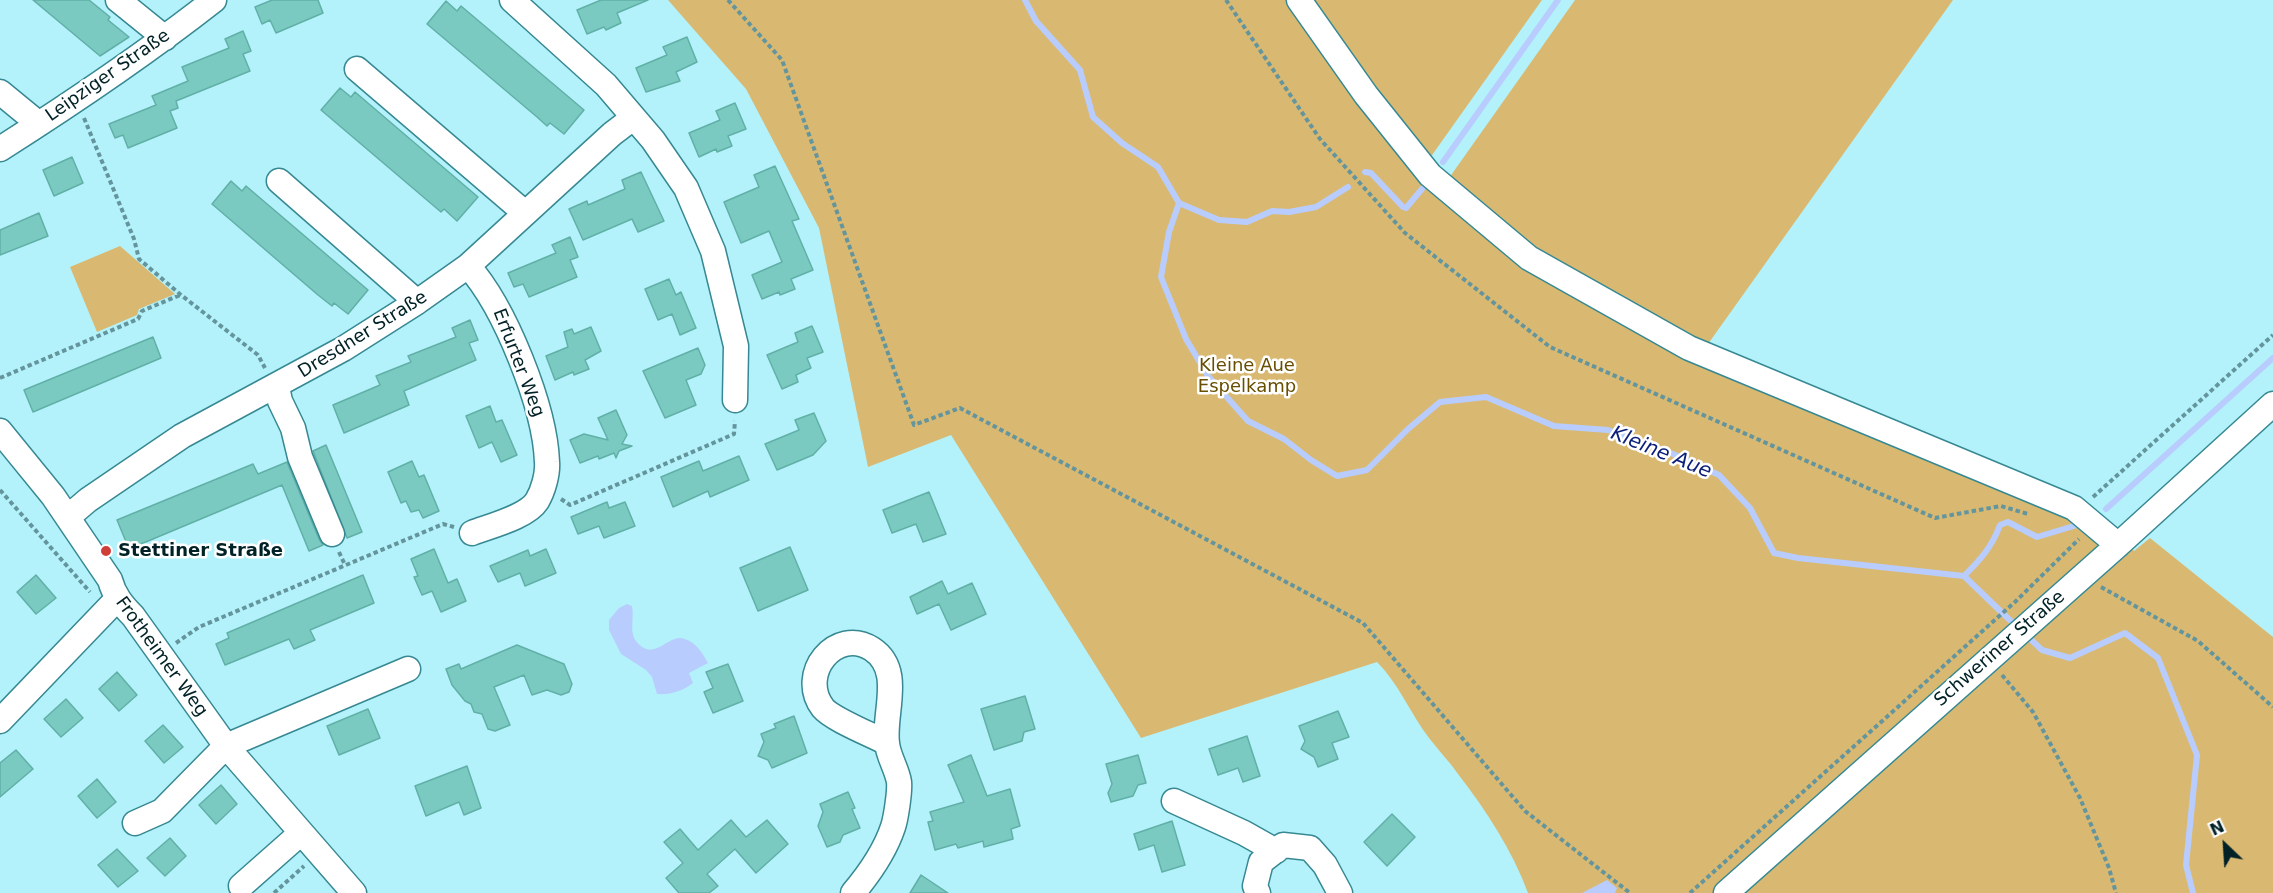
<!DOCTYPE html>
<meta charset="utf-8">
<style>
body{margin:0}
#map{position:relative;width:2273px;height:893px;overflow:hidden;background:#b4f2fb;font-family:"DejaVu Sans",sans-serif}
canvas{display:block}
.north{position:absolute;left:2195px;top:815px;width:60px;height:60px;-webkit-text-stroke:4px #fff;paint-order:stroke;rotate:335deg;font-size:16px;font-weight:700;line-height:24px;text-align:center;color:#002125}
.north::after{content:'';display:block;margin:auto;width:21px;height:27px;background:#002125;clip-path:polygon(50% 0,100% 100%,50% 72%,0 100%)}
</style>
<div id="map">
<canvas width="2273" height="893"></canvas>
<div class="north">N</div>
</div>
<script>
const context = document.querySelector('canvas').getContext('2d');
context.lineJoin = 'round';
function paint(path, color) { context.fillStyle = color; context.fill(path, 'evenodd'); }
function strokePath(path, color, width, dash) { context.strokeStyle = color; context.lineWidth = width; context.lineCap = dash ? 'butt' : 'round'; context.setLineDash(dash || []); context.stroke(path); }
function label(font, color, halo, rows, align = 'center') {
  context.font = font + ' "DejaVu Sans",sans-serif'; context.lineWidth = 5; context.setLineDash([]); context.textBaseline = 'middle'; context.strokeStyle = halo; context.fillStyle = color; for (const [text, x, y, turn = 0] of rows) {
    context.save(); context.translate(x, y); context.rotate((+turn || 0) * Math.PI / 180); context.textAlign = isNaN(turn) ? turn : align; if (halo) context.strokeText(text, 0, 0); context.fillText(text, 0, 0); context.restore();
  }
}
const green = new Path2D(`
 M668,0h874l-112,158 19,20 126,-178h378l-245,344 372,157 15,8 39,42 16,-13 123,99v256h-745c-16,-43 -42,-83 -70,-119 -9,-13 -20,-24 -29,-36 -19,-25 -30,-54 -52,-76l-236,76 -190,-303 -83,32 -49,-239 -73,-139z
 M120,246l55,48 -36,15 -2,6 -40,17 -27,-65z`);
const water = new Path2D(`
 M627,604l5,2c2,9 -1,19 1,29 1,4 5,9 8,11 16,13 28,-13 44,-7 12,4 17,14 23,24l-19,10 4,10c-10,8 -23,12 -36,11l-5,-17 -6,-7 -25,-16 -12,-24v-10l10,-12z
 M1607,880l10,8 -2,5h-33z`);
const stream = new Path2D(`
 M1025,0l11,21 44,49 13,47 29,26 36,24 21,36 -10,29 -8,45 25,62 22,37 40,45 36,18 27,21 26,16 30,-6 41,-41 32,-27 46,-5 68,29 54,4 65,24 46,21 31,33 24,45 24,5 166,18 53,51
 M1443,162l115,-162
 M1365,172l6,1 32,34 3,1 16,-19
 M1179,203l40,17 28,2 25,-11 17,1 27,-5 32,-20
 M2106,509l167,-151
 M1964,576c16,-16 28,-29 36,-51l8,-3 29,15 40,-12
 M2025,634l17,16 28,8 55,-25 33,25 39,97 -11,110 7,28`);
const building = new Path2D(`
 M33,0h56l21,17 -2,3 21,17 -29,19z
 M272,0h46l5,13 -47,20 -6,-13 -8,4 -7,-17z
 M601,0h47l-31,13 4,10 -15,7 -2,-3 -17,7 -10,-24z
 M446,1l11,10 4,-5 123,104 -20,24 -14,-11 -3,3 -10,-9 -110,-93z
 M243,31l8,20 -8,3 7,17 -74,30 2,7 -8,3 7,17 -49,20 -5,-13 -8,3 -6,-14 47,-19 -4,-9 36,-15 -6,-14 47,-19 -4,-9z
 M687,37l10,25 -21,10 4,9 -34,11 -10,-24 31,-13 -4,-8z
 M340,88l11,9 4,-5 123,105 -21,24 -13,-12 -3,3 -120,-102z
 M735,103l11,26 -18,7 4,10 -15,6 -1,-3 -17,8 -10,-24 31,-13 -4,-9z
 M72,157l11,26 -29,13 -11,-26z
 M775,166l24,53 -7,2 21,49 -22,9 4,10 -15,6 -1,-3 -17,7 -10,-24 30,-13 -13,-31 -28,12 -17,-41 35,-15 -5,-12z
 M641,172l23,49 -26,11 -6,-13 -49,21 -14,-31 18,-8 1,4 37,-16 -3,-9z
 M231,181l11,10 4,-5 122,104 -20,24 -14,-11 -2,3 -14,-11 -106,-91z
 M39,213l9,23 -48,19v-25z
 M570,237l8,20 -8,3 7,17 -48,20 -6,-13 -9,3 -6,-14 48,-20 -4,-8z
 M669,279l7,16 5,-3 15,36 -16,7 -8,-21 -14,6 -13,-31z
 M470,320l8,20 -9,3 7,17 -72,31 5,14 -65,28 -11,-28 47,-20 -4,-9 35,-14 -3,-6 48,-19 -4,-9z
 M812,326l11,26 -16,6 4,10 -15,7 2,7 -16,7 -15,-34 31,-13 -3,-9z
 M591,327l10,24 -16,9 4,9 -15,6 -1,-3 -18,8 -9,-24 22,-9 -4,-15 8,-3 2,5z
 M153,337l8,21 -128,54 -9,-22z
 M698,348l7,17 -4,9 -15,6 10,25 -31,13 -22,-47z
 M490,406l6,16 6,-2 15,35 -16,7 -9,-20 -13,6 -13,-32z
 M616,410l11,25 -5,9 10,2 -13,5 -3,7 -2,-5 -15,6 -1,-3 -18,7 -10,-23 14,-6 24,6 -10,-22z
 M814,413l12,28 -13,14 -36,15 -12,-26 34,-14 -4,-10z
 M326,445l36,87 -15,6 -34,-87z
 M739,456l10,24 -39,17 -2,-6 -35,16 -12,-30 38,-16 4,10z
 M412,461l7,16 5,-2 15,36 -16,7 -4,-8 -8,2 -5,-11 -5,2 -13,-31z
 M287,462l32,77 4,6 -14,6 -27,-66 -153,64 -12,-29 136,-56 5,10z
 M929,492l17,42 -23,8 -7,-18 -24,9 -9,-23z
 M607,502l2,6 16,-6 10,24 -31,12 -5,-12 -21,8 -7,-17z
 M790,547l18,43 -50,21 -18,-43z
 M434,549l14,34 9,-4 9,22 -25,11 -9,-21 -10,4 -8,-18 4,-1 -7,-17z
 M546,549l10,24 -31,13 -5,-13 -22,9 -8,-16 38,-16 2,6z
 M36,575l20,23 -20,16 -19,-22z
 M363,575l11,28 -64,27 5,10 -21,9 -5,-10 -64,26 -9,-21 13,-6 -2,-5z
 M942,581l6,13 24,-11 14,31 -35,16 -12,-26 -22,10 -7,-17z
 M517,645l47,19 8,20 -3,8 -8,3 -14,-5 -15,5 -8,-20 -30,12 16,38 -15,6 -7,-2 -6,-15 -8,-2 -3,-8 -6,-3 -13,-16 -6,-16 13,-5 2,5z
 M728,664l15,37 -30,12 -9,-21 9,-4 -7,-16z
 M117,672l20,23 -18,16 -20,-22z
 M1025,696l10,33 -11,3 -2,9 -28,9 -13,-41z
 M66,699l17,19 -22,19 -17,-18z
 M368,709l12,29 -41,17 -12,-29z
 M1338,711l11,26 -17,6 6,16 -20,8 -4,-10 -13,-8 4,-8 -6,-15z
 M794,716l13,37 -35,15 -4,-8 -10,-4 6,-14 -3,-8 15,-6 -2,-4z
 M163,725l20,22 -19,16 -19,-22z
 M1247,736l13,40 -17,6 -5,-14 -20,7 -9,-26z
 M16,750l17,19 -33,28v-34z
 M971,755l16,41 23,-7 10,37 -9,3 2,10 -29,8 -1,-6 -25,7 -2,-4 -21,6 -7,-28 5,-1 -3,-9 34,-10 -16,-37z
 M1138,755l8,28 -8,2 -5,11 -22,6 -3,-9 4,-9 -6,-20z
 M467,766l14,42 -17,7 -5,-13 -33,14 -11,-30z
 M97,779l19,23 -19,16 -19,-22z
 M221,785l16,19 -21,20 -17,-19z
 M848,792l7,16 -3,1 8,19 -17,7 -3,7 -13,5 -9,-21 5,-14 -3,-8z
 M1392,814l23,23 -28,29 -23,-24z
 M731,820l15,17 21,-17 21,24 -32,29 -21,-24 -28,25 11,12 -9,7h-30l-13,-15 17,-15 -19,-21 16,-13 18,21z
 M1172,821l13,44 -23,7 -8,-27 -15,5 -5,-16z
 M170,838l16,18 -21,20 -18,-18z
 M117,849l21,22 -20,16 -20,-22z
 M921,875l27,18h-38z`);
const path = new Path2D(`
 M728,0l54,60 132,365 46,-17 403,215 162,188 105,82
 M1226,0l94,139 85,94 145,114 385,171 66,-12 27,8
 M84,118l50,121 5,20 42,36 77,60 7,13
 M0,378l138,-59 4,-8 38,-16
 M0,490l90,102
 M2093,497l180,-162
 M561,499l9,6 164,-71 1,-13
 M339,552l6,13
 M2101,587l97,54 75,66
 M176,643l23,-16 244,-103 11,3
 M2002,675l31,37 47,86 29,70 7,25
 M274,893l30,-27
 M1690,893l325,-291 64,-63`);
const minor = new Path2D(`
 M118,0l47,38
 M512,0l94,85 47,55 33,48 27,63 23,95 -1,54
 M1299,0l67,95 64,80 99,83 160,90 385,160 44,37
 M357,69l168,144
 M0,92l39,32
 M0,149c74,-47 145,-95 214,-149
 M279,181l138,121
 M468,266c37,41 77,141 79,196 1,12 -4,29 -10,39 -10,16 -47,25 -65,32
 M277,387l3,14 13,27 7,29 32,77
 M0,431l53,65 57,84c4,15 12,25 23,36l93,130 128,147
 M68,517l20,-17 94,-64 161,-87 74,-47 51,-36 144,-132 21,-16
 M0,721l118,-123
 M1174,801l70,32 32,18
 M135,823l27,-12 64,-65 182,-77
 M241,886l60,-53
 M853,893c16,-19 32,-42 40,-66 3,-9 7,-36 6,-45 -2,-13 -11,-26 -12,-39 -4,-30 17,-73 -15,-94 -36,-23 -75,25 -49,59 9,11 49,27 64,35
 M1258,893l-3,-7 6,-24 22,-17 27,3 15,17 15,28
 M1726,893l392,-348 155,-141`);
const markers = [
 [106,551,6,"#ce3f3a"]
];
const streetNames = [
 ["Leipziger Straße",108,76,-35],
 ["Dresdner Straße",363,335,-32],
 ["Erfurter Weg",518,363,69],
 ["Schweriner Straße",2000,649,-41],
 ["Frotheimer Weg",161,657,54]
];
const parkNames = [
 ["Kleine Aue",1247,366],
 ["Espelkamp",1247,387]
];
const poiNames = [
 ["Stettiner Straße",118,551]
];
const waterNames = [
 ["Kleine Aue",1661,453,22]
];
paint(green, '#d9b972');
paint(water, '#b8cdfd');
strokePath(stream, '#b8cdfd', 6);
paint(building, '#7acac1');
strokePath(building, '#61b0a8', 1.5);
strokePath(minor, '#368892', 27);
strokePath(path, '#64959c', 4, [4.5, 3]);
strokePath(minor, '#fff', 24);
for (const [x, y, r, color] of markers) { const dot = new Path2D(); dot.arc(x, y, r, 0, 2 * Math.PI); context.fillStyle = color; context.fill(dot); strokePath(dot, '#fff', 2); }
label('18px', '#002125', '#fff', streetNames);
label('18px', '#684e00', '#fff', parkNames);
label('bold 18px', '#002125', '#fff', poiNames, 'left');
label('italic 20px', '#0d2079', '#fff', waterNames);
</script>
